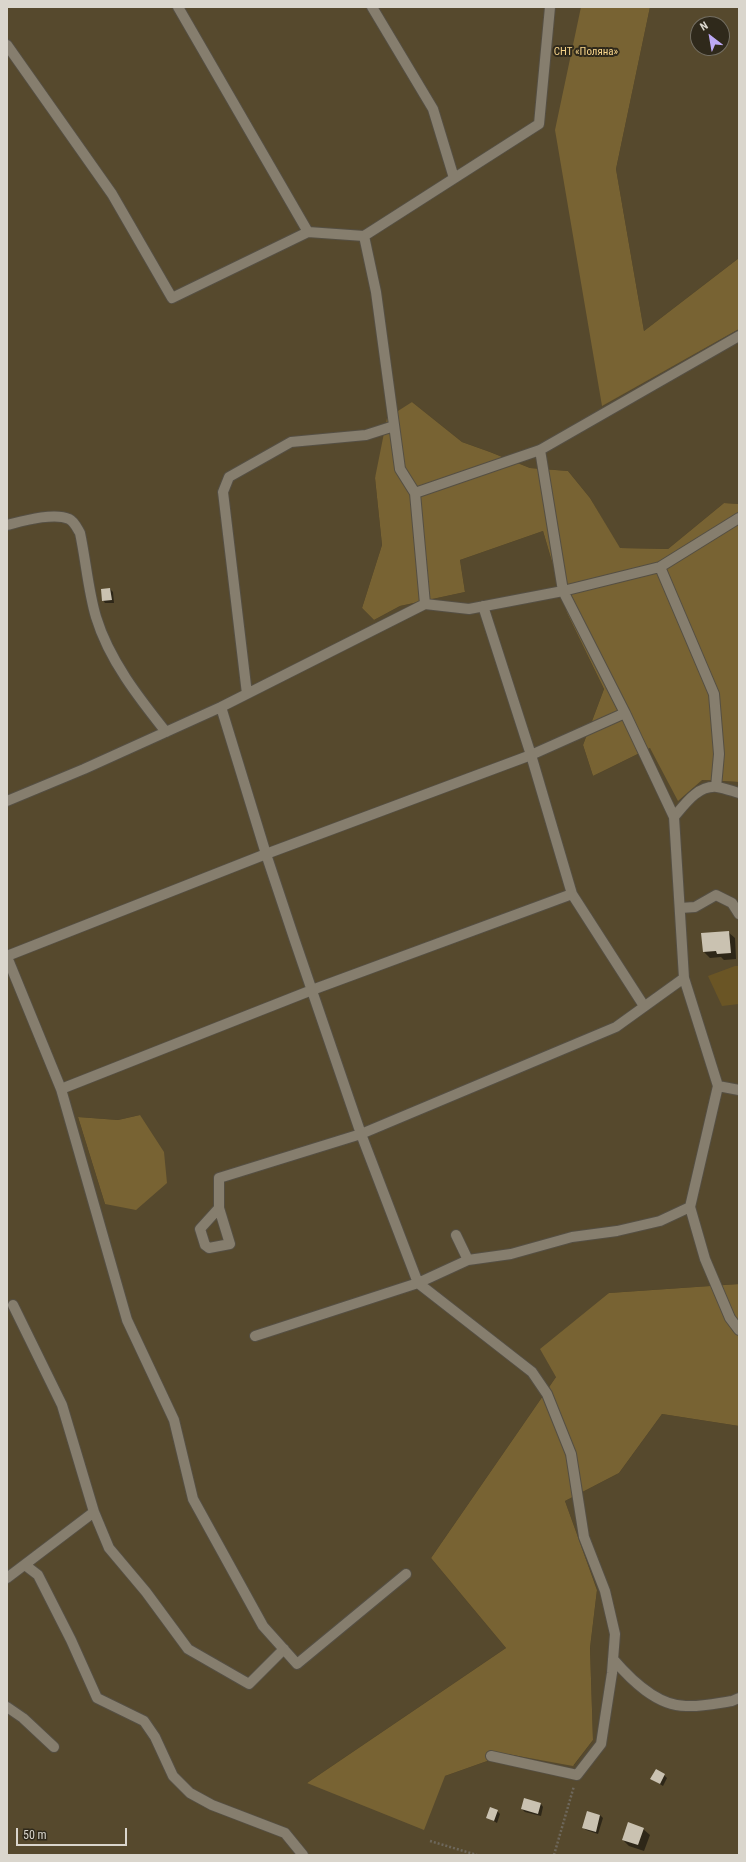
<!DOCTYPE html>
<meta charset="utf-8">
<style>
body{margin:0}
#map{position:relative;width:746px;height:1862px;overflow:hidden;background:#3a3325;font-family:"Roboto Condensed",sans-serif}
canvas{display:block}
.frame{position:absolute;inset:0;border:8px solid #dad6cd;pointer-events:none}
.north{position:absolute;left:690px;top:16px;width:40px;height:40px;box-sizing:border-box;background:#2f291b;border:1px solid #736e62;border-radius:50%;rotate:329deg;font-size:11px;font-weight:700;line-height:16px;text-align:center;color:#dad6cd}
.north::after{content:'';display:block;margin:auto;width:14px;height:18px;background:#bda9f5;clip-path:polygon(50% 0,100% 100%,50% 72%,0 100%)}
.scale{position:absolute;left:16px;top:1828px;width:111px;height:18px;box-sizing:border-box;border:2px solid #dad6cd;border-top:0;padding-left:5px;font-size:12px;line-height:14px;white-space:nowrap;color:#dad6cd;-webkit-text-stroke:3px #2f291b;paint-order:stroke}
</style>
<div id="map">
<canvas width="746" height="1862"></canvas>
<div class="frame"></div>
<div class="north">N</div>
<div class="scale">50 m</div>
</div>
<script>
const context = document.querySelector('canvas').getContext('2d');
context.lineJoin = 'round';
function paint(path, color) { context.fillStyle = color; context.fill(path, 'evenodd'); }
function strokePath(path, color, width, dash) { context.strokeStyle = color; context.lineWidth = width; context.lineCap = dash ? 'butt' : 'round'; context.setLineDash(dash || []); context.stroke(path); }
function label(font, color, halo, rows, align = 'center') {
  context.font = font + ' "Roboto Condensed",sans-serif'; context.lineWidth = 4; context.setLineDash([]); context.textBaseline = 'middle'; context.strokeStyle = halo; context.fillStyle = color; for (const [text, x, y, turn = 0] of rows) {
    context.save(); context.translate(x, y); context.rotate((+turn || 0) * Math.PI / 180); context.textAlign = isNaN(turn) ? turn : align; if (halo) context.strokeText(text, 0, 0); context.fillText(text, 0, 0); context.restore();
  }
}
const green = new Path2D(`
 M7,7h634l-30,146 -9,252 137,-76v175l-15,-1 -56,46 -49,-1 -29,-50 -22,-27 -38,-3 -40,-16 -28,-10 -50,-40 -37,76 7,67 -20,63 12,12 26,-14 65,-14 -5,-32 83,-29 24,82 37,76 -21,56 10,31 57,-28 52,32 37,2v502l-130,9 -53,84 -125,181 75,90 -199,135 138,-7 62,-22 67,11 19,-25 -3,-92 7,-58 -32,-89 54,-28 43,-59 77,12v429h-732zM140,1115l-35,89 -27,-87 40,3z
 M650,7h89v251l-95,73 -28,-162zM698,24h24v24h-24z`);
const forest = new Path2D(`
 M581,7h69l-34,162 28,162 95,-73v71l-137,77 -47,-276z
 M412,402l50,40 28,10 40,16 38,3 22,27 30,50 48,1 56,-46 15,1v278l-37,-2 -24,21 -28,-53 -57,28 -10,-31 21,-56 -37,-76 -24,-82 -83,29 5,32 -65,14 -26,14 -12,-12 20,-63 -7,-67 12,-60z
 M140,1115l24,37 3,31 -31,27 -31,-6 -27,-87 40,3z
 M739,1284v142l-77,-12 -43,59 -54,28 32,89 -7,58 3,92 -20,26 -66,-12 -62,22 -21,54 -117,-47 199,-135 -75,-90 125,-181 -16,-28 69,-56z`);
const water = new Path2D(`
 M735,966h4v38l-17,2 -14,-30z`);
const shadow = new Path2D(`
 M110,589l3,3 1,11h-9l-2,-3z
 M728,932l7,6 1,21 -12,1 -3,-3 -11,1 -6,-6z
 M664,1775l3,3 -4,8 -11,-7z
 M541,1804l2,3 -2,9 -16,-4 -3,-3z
 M497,1811l3,3 -3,9 -10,-6z
 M588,1812l12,3 3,3 -5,16 -12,-4 -2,-2z
 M643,1829l7,6 -6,16 -15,-5 -6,-6z`);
const building = new Path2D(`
 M110,588l2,12 -10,1 -1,-12z
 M729,931l2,22 -14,1 -1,-3 -13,1 -2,-19z
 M656,1769l9,5 -5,10 -10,-5z
 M524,1798l17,5 -3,11 -17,-5z
 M490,1807l8,3 -4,11 -8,-3z
 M587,1811l13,4 -4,17 -14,-4z
 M628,1822l16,6 -6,17 -16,-5z`);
const path = new Path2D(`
 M430,1841l47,14
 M554,1855l20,-69`);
const minor = new Path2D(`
 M178,7l130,225
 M372,7l61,102 21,69
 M7,45l105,149 60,104 136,-66 56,4 175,-112 11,-117
 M364,236l12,56 24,177 15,24
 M540,450l23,141 62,122 49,104 10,161 34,108 -28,121 15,52 25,59 9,12
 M7,525c16,-4 47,-13 62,-6 5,2 8,9 11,14 6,28 8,57 16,84 13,43 43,81 70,115
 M660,567l54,127 5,60 -3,33
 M425,604l-10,-111 125,-43 199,-114
 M483,606l48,149 41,139 72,112
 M247,694l-24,-202 6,-15 62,-35 75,-7 28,-9
 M221,707l45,147 29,87 66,193 57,149 114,89 15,22 24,60 13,83 21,54 10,43 -3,39 -11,71 -24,31 -86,-19
 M7,801l77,-32 137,-62 204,-103 44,5 94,-18 97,-24 79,-49
 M674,817c11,-13 24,-32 43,-30 7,1 15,4 22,6
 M680,908l15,-1 21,-12 16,8 7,11
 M7,956l259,-102 265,-99 94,-42
 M7,957l54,132 66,231 47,100 19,79 70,127 34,38 109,-90
 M718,1086l21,4
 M61,1089l251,-99 260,-96
 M219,1208l-19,21 5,16 4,3 21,-4 -11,-36v-30l142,-44 255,-107 68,-49
 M456,1235l12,25
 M13,1305l49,100 32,107 15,36 37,44 42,57 61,35 35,-35
 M255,1336l163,-53 50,-23 43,-6 61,-17 45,-6 43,-10 30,-14
 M25,1565l13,10 33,65 26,58 47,23 11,16 18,39 17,17 22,12 73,28 18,22
 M7,1578l87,-66
 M613,1659c18,21 44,47 73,47 15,1 32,-3 46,-5l7,-3
 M7,1707l16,11 31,29`);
const parkNames = [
 ["СНТ «Поляна»",586,52]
];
paint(green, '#56492d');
paint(forest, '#786333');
paint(water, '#6a5525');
paint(shadow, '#0007');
paint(building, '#cac2b1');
strokePath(minor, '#554f43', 12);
strokePath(path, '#6d675b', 2.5, [2, 2]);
strokePath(minor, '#867e6e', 10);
label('11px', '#f7d48a', '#2f291b', parkNames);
</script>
